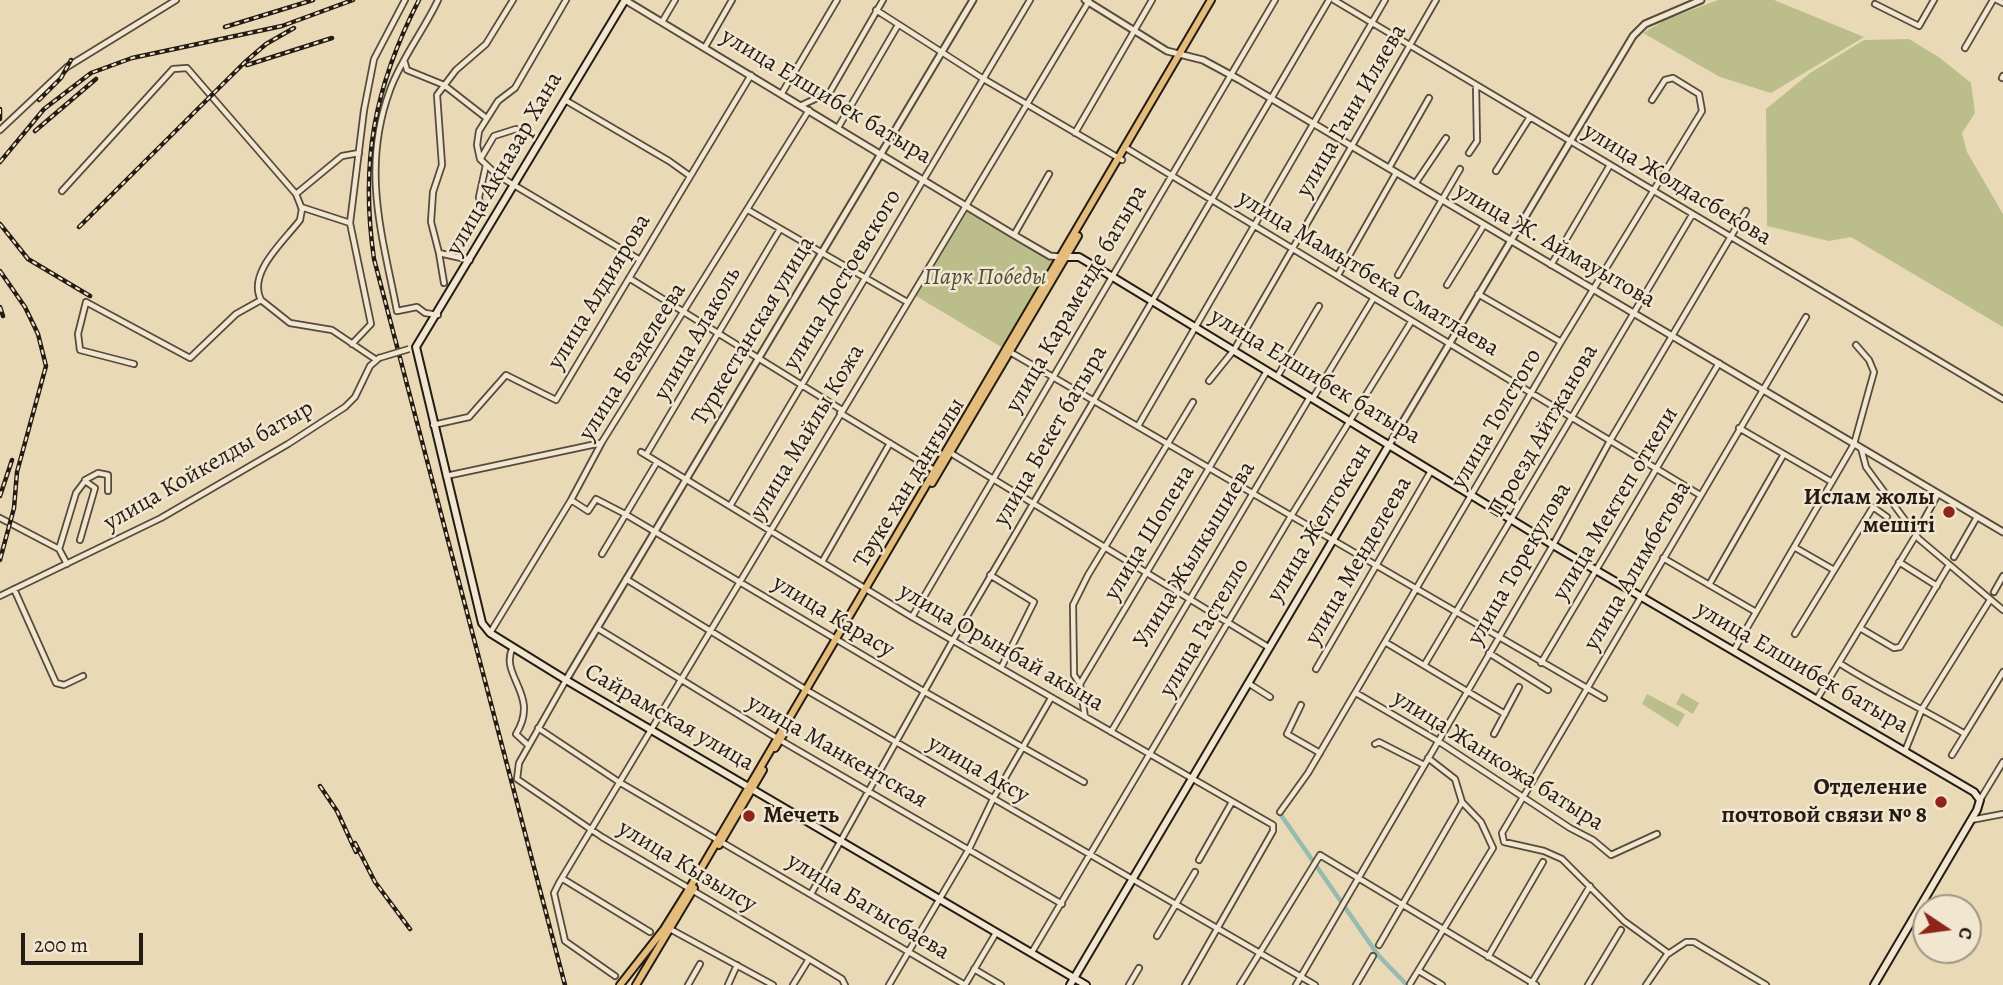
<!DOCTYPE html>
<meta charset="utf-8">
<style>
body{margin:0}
#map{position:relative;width:2003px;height:985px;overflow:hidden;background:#e9d9b7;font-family:Alegreya,serif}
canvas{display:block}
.north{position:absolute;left:1912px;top:894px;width:70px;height:70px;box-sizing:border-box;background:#f1e6d0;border:2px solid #9f9584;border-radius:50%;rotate:103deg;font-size:19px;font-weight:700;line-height:28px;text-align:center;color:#251b12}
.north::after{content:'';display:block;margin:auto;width:24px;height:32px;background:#8f2418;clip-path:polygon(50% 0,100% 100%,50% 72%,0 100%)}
.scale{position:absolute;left:21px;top:933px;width:122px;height:32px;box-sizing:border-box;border:4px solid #251b12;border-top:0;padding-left:9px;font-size:21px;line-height:24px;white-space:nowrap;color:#251b12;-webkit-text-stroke:5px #f1e6d0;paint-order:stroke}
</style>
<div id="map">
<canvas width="2003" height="985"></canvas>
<div class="north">С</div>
<div class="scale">200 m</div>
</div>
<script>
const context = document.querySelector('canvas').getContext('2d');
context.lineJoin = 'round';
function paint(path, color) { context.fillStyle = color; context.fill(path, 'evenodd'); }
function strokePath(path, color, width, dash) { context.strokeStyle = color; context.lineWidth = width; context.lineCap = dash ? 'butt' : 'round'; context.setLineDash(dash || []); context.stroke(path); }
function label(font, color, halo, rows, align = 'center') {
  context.font = font + ' Alegreya,serif'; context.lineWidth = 5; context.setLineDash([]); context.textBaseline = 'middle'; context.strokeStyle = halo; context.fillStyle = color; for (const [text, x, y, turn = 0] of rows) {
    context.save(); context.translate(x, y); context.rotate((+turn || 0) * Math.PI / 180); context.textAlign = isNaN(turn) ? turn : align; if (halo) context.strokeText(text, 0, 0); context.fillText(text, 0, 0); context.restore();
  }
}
const green = new Path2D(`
 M1718,0h56l90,37 -93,56 -51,-16 -77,-44 22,-13z
 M1909,39l31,19 31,25 4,30 -13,20 5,19 36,62v113l-152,-90 -22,4 -62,-15 -1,-117 44,-36 54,-33z
 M968,209l87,51 -52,88 -87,-52z
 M1682,693l17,10 -6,11 -17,-10z
 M1647,694l38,20 -7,13 -36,-23z`);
const canal = new Path2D(`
 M1281,815l97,140 29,30`);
const minor = new Path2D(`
 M438,0c-14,30 -37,59 -48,90 -29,79 -8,144 7,221l20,-4 8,6 13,2
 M566,0l-51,88 -17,13 -19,30 -2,14 3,14 17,16 143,85
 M1334,0l669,399
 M1997,0l6,3
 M1875,4l44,22 15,-26
 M876,10l106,68 140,82
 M662,22l13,-22
 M705,47l27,-47
 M1965,48l28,-48
 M405,63l2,7 37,15 41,32
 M2002,78l1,-2
 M782,93l55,-93
 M565,100l104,61 21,15
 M802,105l28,-13 53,-92
 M839,126l59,-101
 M0,130l67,-63 109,-67
 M1075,133l77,-133
 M1126,148l574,347
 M1469,153l8,-12 -1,-56
 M481,158l13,-22 22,-7
 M1389,168l40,-70
 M1496,171l34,-54
 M1415,184l31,-46
 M62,191l111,-122 14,-1 109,126 6,15 -2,11c-16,21 -53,53 -39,80
 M296,194l46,-38 17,-3
 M301,207l49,16
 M748,210l159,92
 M481,211l-2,-14 7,-32
 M1014,235l35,-61
 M439,253l5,30
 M470,260l-31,-7 -8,-31 2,-30 9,-27 -5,-70 19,-25 30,-26 27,-44
 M1551,265l59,-100
 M1338,275l58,-102
 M1398,275l62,-106
 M629,278l213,132
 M1447,285l37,-60
 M1478,294l83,48
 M352,344l19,-20 -21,-101 14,-113 10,-51 31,-59
 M1010,352l594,346
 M134,364l-54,-14 -2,-16 8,-32 104,56 46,-44 25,-14 29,23 42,7 43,29
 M1277,377l42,-71
 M1209,381l25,-31 202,-350
 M1313,398l60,-99
 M840,413l94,57
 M433,425l36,-8 37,-42 50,25 195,-325
 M1138,426l247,-426
 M1739,428l93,54
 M1861,448l5,19 53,72 84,71
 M641,452l271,165 361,208v6l-88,154
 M949,452l319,195
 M646,455l134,-226
 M446,476l155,-33
 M85,480l13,-7 10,2v16
 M571,500l17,11 8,-12 29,15 300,178 159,90
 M730,506l300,-506
 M0,518l59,31 8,15
 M1921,525l17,-31
 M1794,547l40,23
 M59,549l17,-56 9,-12 10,7 -15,52
 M602,554l55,-92
 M1954,557l23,-40
 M1663,558l93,54
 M822,562l68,-119
 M1899,562l38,24
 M990,575l44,27 -33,66
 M626,579l182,112 507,294
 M1709,585l75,-131
 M14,589l42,94 8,2 19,-9
 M1994,592l9,-16
 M0,596l161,-78 127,-74 57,-37 10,-10 15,-31 9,-8
 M912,617l363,-617
 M597,628l183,112 282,164
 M1860,628l34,20 6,-1 49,-82
 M490,633l81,-133 31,-58 207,-332
 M1795,634l78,-127 14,10
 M1385,642l120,72
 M513,647c-15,29 28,47 3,87l12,11
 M1734,650l120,-206 20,-72 -5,-12 -13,-15
 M1489,653l59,37
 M1541,663l178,-300
 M1839,663c41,26 84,46 126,71
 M1425,664l267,-449
 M1316,669l115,-198
 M566,680l-47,83 -2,16 85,58 207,122 33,20 3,6
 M1248,683l22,14
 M1080,684l-6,-9 -1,-70 15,-30 105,-173
 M1356,693l82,48 132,87 23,12 18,15 46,-21
 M1817,699l99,-164
 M1301,705l-14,29 33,19
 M1085,717l-5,-33 187,-313
 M538,728l81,54 346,203
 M1111,732l199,-335
 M1494,734l25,-47
 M1375,744l4,-2 45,23
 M1905,751l17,-42 68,-109
 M1952,755l51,-83
 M1980,800l23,-38
 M1280,812l28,-39 253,-431 141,-231 -3,-17 -26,-16 -8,2 -13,20
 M1971,820l32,-6
 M1199,860l33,-58
 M563,879l87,53
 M811,894l142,-254 376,-640
 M670,929l103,56
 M1157,936l38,-64
 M1379,945l83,-143
 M1032,952l259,-436 120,-194
 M1668,954l18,-12h8l72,43
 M1488,957l55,-95
 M974,969l27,16
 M1419,971l23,14
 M615,976l-50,-35 -11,-48 5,-10 530,-882
 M1410,984l83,-136 -12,-26 -19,-20 -7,-23 -27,-21
 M1531,984l59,-98
 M688,985l12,-21
 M728,985l9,-20
 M793,985l16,-26
 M889,985l80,-136 24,-50 58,-101
 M965,985l31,-52
 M1129,985l10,-17
 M1240,985l80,-130 216,130
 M1296,985l257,-440 58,-106 135,-228
 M1356,985l17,-29
 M1588,985l33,-55
 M1646,985l22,-32 -44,-32 -62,-62 -18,-8 -40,-9 -2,-9 304,-516`);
const tertiary = new Path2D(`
 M625,0l389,235 36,21 11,1
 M1085,0l82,51 36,9 37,20 763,452
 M1389,445l244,-409 12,-12 56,-24
 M566,680l407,-680`);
const secondary = new Path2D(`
 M625,0l-209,347 66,276 8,10 76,47 520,305
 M1063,257h16l32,19 442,269 421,247 6,8 -3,10 -103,175
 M1070,985l319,-540`);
const primary = new Path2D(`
 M932,483l146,-247
 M775,748l16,-26
 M719,845l44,-75
 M620,985l44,-56 25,-40 522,-889
 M636,985l58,-97`);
const rail = new Path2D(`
 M419,0c-45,87 -59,163 -45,259l191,726
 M225,27l88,-27
 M247,65l85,-27
 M39,100l22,-22 10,-18
 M0,109v10
 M35,131l61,-52
 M0,162l44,-53 47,-36 41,-15 150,-32 71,-26
 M0,224l28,35 62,37
 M79,227l165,-164 22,-19 28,-16
 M0,271l25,36 13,27 8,32 -29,106 -3,36 -14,52
 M0,307l3,9
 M0,496l12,-36
 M320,786l17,25 19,41
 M355,843l20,39 35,47`);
const minorBridge = new Path2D(`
 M379,358l30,-9`);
const markers = [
 [1949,512,7,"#8f2418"],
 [1941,802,7,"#8f2418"],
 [749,816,7,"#8f2418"]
];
const streetNames = [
 ["улица Елшибек батыра",826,97,31],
 ["улица Гани Иляева",1352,111,-60],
 ["улица Акназар Хана",505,164,-60],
 ["улица Жолдасбекова",1677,185,31],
 ["улица Ж. Аймауытова",1555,246,30],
 ["улица Мамытбека Сматлаева",1368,274,31],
 ["улица Достоевского",843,280,-59],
 ["улица Алдиярова",600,292,-59],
 ["улица Караменде батыра",1077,299,-60],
 ["Туркестанская улица",754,331,-59],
 ["улица Алаколь",698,334,-60],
 ["улица Безделеева",633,362,-58],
 ["улица Елшибек батыра",1315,377,31],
 ["улица Толстого",1497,419,-60],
 ["Проезд Айтжанова",1544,431,-60],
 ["улица Майлы Кожа",808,432,-59],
 ["улица Бекет батыра",1051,436,-60],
 ["улица Койкелды батыр",209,466,-30],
 ["Тәуке хан даңғылы",910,483,-59],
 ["улица Мектеп откели",1616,504,-59],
 ["улица Желтоксан",1320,523,-59],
 ["улица Шопена",1150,533,-59],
 ["Улица Жылкышиева",1195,555,-59],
 ["улица Менделеева",1359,561,-60],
 ["улица Торекулова",1520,564,-60],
 ["улица Алимбетова",1638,566,-60],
 ["улица Карасу",833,617,31],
 ["улица Гастелло",1205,628,-60],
 ["улица Орынбай акына",1001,648,30],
 ["улица Елшибек батыра",1802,668,30],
 ["Сайрамская улица",669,718,30],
 ["улица Манкентская",837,752,30],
 ["улица Жанкожа батыра",1498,761,32],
 ["улица Аксу",978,770,30],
 ["улица Кызылсу",687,867,31],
 ["улица Багысбаева",868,907,31]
];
const parkNames = [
 ["Парк Победы",985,278]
];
const poiNames = [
 ["Ислам жолы",1935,498],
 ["мешіті",1935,526],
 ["Отделение",1927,788],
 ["почтовой связи № 8",1927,816],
 ["Мечеть",763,816,"left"]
];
paint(green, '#bbbe8b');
strokePath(canal, '#97bab1', 4.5);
strokePath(minor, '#564a3b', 8);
strokePath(tertiary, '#564a3b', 9);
strokePath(secondary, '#251b12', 10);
strokePath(primary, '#251b12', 10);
strokePath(minor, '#f1e6d0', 4.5);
strokePath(tertiary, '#f1e6d0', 5);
strokePath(secondary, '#f1e6d0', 6);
strokePath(primary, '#e4bc7c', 6);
strokePath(rail, '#251b12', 4.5);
strokePath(rail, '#f1e6d0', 2, [5]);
strokePath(minorBridge, '#564a3b', 8, []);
strokePath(minorBridge, '#f1e6d0', 4.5);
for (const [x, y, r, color] of markers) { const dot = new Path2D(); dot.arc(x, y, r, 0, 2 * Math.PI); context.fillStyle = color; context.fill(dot); strokePath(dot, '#f1e6d0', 2.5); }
label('24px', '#251b12', '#f1e6d0', streetNames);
label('italic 24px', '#524c36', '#f1e6d0', parkNames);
label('bold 24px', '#251b12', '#f1e6d0', poiNames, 'right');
</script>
